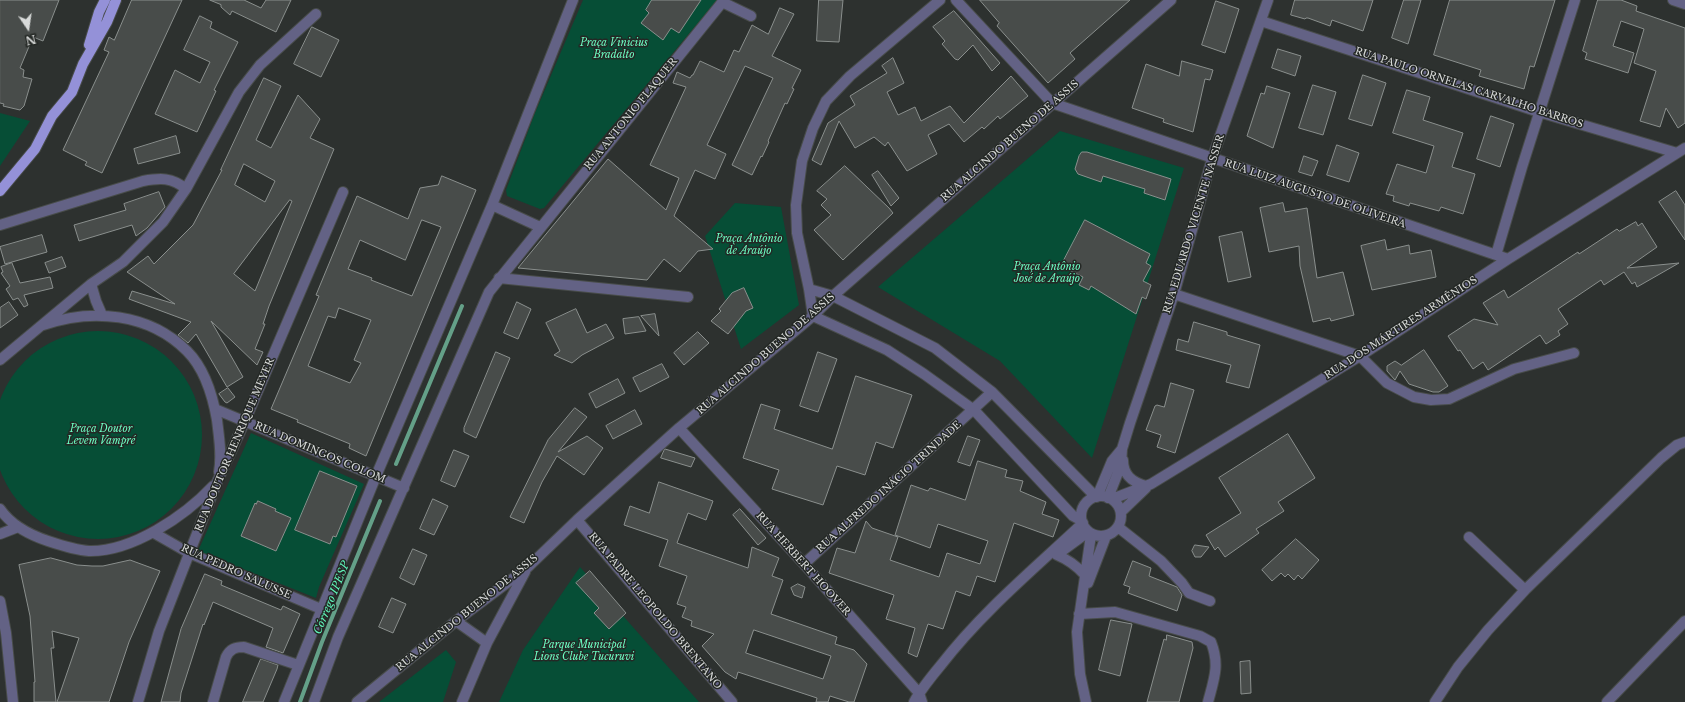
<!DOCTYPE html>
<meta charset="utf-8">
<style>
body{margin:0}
#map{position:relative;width:1685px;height:702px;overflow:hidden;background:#2d312f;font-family:"Libre Baskerville",serif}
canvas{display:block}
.north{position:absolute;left:8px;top:8px;width:40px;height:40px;-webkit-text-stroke:3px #242825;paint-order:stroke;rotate:167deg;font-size:11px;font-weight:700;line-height:16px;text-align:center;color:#d8dad9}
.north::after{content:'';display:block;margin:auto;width:14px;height:18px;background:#d8dad9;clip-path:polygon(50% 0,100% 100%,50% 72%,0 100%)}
</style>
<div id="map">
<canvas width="1685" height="702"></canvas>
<div class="north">N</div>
</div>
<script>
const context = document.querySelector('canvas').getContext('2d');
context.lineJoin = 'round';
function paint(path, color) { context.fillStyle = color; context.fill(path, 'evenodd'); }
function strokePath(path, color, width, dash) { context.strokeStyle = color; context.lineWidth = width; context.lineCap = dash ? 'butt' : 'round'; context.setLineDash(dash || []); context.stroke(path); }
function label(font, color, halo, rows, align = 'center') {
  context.font = font + ' "Libre Baskerville",serif'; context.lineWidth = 3; context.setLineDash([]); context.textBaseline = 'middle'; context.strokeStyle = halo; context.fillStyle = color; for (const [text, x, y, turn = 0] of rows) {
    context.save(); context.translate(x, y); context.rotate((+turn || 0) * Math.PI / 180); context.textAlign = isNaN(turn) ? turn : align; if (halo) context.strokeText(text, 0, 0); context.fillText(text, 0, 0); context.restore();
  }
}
const green = new Path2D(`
 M583,0h134l-173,208 -4,1 -33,-13 -1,-6 29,-77z
 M0,113l30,8 -30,45z
 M1060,131l124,37 -92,290 -92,-97 -122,-74z
 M735,203l46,4 18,98 -58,44 -36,-113z
 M-6 435a104 104 0 1 1 208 0a104 104 0 1 1-208 0Z
 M251,433l113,51 -45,103 -3,11 -118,-47z
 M580,567l119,135h-200l24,-52z
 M446,650l10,12 -13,40h-64z`);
const stream = new Path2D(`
 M396,464l66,-158
 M300,702l22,-60 58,-141`);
const building = new Path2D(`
 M0,0h59l-16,41 -10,-4 -13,31 4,2 -1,7 9,2 -8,27 -4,4 -17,-4 1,-2 -4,-1z
 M132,0h50l-80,173 -17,-8 2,-3 -24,-12 46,-98 -5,-2 5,-13 5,3z
 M210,0h34l17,8 5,-8h25l-15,32 -44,-21 -2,4 -9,-8v-2z
 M652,0h49l-22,33 -8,-5 -8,12 -22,-17 8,-10 -3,-3z
 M819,0h24l-4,42 -22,-1z
 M980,0h150l-60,53 5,6 -27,24 -51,-57 2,-3z
 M1295,0h78l-10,31 -31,-11 -2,6 -22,-8h-2l-1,1 -14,-4z
 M1404,0h17l-13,44 -16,-6z
 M1450,0h105l-21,67 -4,-1 -6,23 -45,-13 2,-6 -47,-15z
 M1598,0h23l16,6 -1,5 49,17v95l-7,5 -12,-20 -6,19 -20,-6 16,-50 -22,-8 10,-34 -23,-8 -8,25 21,7 -6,20 -43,-14 2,-6 -4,-2z
 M1216,1l23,8 -14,44 -23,-8z
 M780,8l14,6 -22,42 29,14 -9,18 2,1 -7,15 -2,-1 -17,38 1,1 -7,15 -1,-1 -9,19 -20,-10 41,-87 -28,-12 -38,79 19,9 -11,25 -20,-9 -21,46 39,33 -15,2 -18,21 -16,-13 -17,21 -129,-12 90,-109 58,51 13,-32 -29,-13 36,-78 -13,-4 4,-11 13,6 2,-3h1l7,-14 24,11 10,-22 5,2 13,-27 16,9z
 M954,11l46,52 -8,8 -19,-26 -15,15 -3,-1 -13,-15 3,-3 -12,-14z
 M200,16l12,6 -2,6 28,14 -24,48 2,1 -19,41 -42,-18 20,-44 25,13 10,-21 -26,-12z
 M312,27l27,13 -18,37 -27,-13z
 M1278,49l23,7 -6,20 -23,-8z
 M893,58l11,25 -17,9 11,23 17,-8 6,14 29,-15 14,17 47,-47 17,20 -28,23 -2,-3 -14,13 -2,-2 -18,15 -15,-18 -21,11 9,19 -30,17 -19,-29 -3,4 -11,-9 -19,11 -16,-27 -18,44 -9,-5 16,-37 27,-18 -5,-9 37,-23 -5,-7z
 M1182,61l31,9 -3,10 -5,-1 -12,53 -30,-10 1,-3 -32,-11 14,-44 33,12z
 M1363,75l23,8 -14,43 -23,-7z
 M264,78l17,8 -25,54 15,8 27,-53 22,24 -10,19 24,11 -65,157 -6,18h2l-10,25 8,3 -6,13 -46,-44 32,56 -16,10 -31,-53 -8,9 -10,-8 13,-13 -62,-23 3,-8 43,13 -48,-32 21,-16 6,8 39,-39 29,-55h-1zM244,164l31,17 -10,21 -30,-17zM290,200l2,1 -37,90 -21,-17z
 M1313,85l23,7 -13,43 -24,-7z
 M1267,86l23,7 -17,55 -26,-12 14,-43 3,1z
 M1407,90l23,7 -7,23 40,13 -11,34 23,7 -12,40 -22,-7 -2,4 -29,-8 -1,3 -16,-5 1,-5 -8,-2 11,-30 29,9 8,-27 -41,-13z
 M1491,116l23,8 -14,43 -23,-8z
 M176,136l4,17 -42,11 -4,-15z
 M1337,145l22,8 -10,29 -22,-7z
 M1082,152h5l84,27 -6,21 -21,-7 1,-4 -42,-13 -2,6 -23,-8 -3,-5 4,-13z
 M1304,156l14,5 -6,15 -13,-4z
 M845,166l44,42 4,5 -50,47 -29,-30 17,-15 -10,-10 6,-6 -10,-8z
 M878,171l21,27 -8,8 -19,-31z
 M442,176l34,14 -110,266 -17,-8 1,-4 -53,-22 1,-2 -27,-11 48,-113 -3,-1 41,-99 51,23 12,-31 18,-3zM422,220l19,7 -29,69 -41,-16 1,-2 -24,-9 12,-29 45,20zM339,308l32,12 -17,40 7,3 -11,20 -42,-17 20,-50 7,2z
 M1676,191l9,14v35l-26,-38z
 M159,192l6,15 -18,21 -11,8 -4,-11 -53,16 -5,-16 52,-15 -2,-6z
 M1283,203l2,9 22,-4 10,70 26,-6 11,43 -23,6 -1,-3 -17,4 -13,-56 -1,-20 -30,6 -9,-44z
 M1085,220l65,34 -4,9 5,3 -8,15 8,4 -5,14 -4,-2 -6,17 -45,-28 -2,4 -10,-5 4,-8 -22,-11z
 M1636,222l2,4 4,-3 15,24 -30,21 52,-5 -42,24 -2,-5 -3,2 -8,-12 -20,13 -3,-5 -43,29 10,15 -10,7 2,4 -14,9 -6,-9 -52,35 -5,-8 -10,7 -13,-19 -2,1 -10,-15 26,-17 24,6 -15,-22 21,-13 4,8 70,-46 1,2 38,-25 2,2z
 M1242,232l9,45 -23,5 -9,-45z
 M42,235l5,17 -42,12 -5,-17z
 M1385,240l2,10 22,-5 1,9 21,-4 5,27 -64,13 -11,-44z
 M62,257l4,10 -17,6 -4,-10z
 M12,263l8,20 30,-6 3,11 -29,7 4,10 -4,2 -6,-9 -5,2 -7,-11 4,-3 -9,-13 2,-1 -2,-5z
 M744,288l9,20 -7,3 -18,23 -17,-13 10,-10 -2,-2 13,-16z
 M9,302l9,13 -18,13v-20z
 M517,302l14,7 -13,30 -14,-6z
 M576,309l11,24 19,-9 8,14 -32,17 -10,8 -18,-8 6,-4 -14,-28z
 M655,314l4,22 -18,-20z
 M639,317l7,14 -21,3 -2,-15z
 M1194,322l33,10v3l33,10 -11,43 -23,-6 5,-17 -55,-15 2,-11 10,3z
 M698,332l11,11 -25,22 -10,-12z
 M1424,350l24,36 -9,6h-6l-24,-8 -9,-13 -5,9 -8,-9v-5l8,-5 6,4z
 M496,352l14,6 -34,80 -12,-6v-4z
 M818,352l19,7 -19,53 -18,-6z
 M662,364l7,13 -29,15 -7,-14z
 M856,376l56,19 -19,53 -17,-6 -11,33 -28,-9 -14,39 -51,-16 7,-19 -36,-12 18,-54 19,6 -6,19 58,20z
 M618,379l7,14 -29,15 -7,-14z
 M1171,383l23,7 -19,63 -18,-6 4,-12 -15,-5 9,-24 2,-1 7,2z
 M228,388l7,9 -8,6 -2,-1 -6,-8z
 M575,408l12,9 -29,35 29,-16 16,12 -19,27 -27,-19 -15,26 -18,41 -14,-6 38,-77z
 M635,410l7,14 -29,15 -7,-13z
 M1288,434l27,44 -37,24 6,9 -28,18 3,4 -34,24 -7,-10 -3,3 -9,-15 35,-22 -22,-35z
 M968,436l12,4 -10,26 -12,-4z
 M665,449l30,9 -4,9 -30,-9z
 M454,450l15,6 -14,31 -14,-6z
 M978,461l29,9 -2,7 18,4 -3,10 26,11 -4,12 17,6 -6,17 -39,-14 -19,59 -18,-6 -7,20 -14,-5 -13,38 -15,-5 -11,33 -9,-4 7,-25 -29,-9 8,-24 -65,-22 8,-25 18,5 11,-32 6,7 26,9 -8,23 49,17 8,-24 33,11 8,-23 -50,-17 -8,24 -35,-13 16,-50 17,6 2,-3 35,12z
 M320,471l37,15 -21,51 -3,-1 -3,8 -35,-14z
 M659,482l54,19 -7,19 -18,-7 -11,30 71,25 4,-21 27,11 -7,18 11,4 -12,34 66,23 -2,7 19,6 13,14 -13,38h-5l-19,-6 -2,6h-12l1,-4 -79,-26 -2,7 -11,-7 -23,-26 12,-12 -23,-8 1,-5 -10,-4 4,-10 -9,-3 10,-28 -28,-10 9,-26 -44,-15 6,-19 19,7zM754,630l77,26 -8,23 -77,-26z
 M433,499l15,7 -14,29 -14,-6z
 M258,501l18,8 -1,2 16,7 -15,33 -35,-15 14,-33 1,1z
 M740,509l26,29 -8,7 -25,-30z
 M1296,539l23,21 -17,19 -4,-4 -4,5 -6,-6 -3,3 -4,-4 -9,8 -10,-11z
 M1195,545l14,2 -8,10h-6l-3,-6z
 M413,549l14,6 -13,30 -14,-7z
 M51,558l26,7 15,1h11l27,-6 30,11 -31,71 -20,60h-52l22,-64 -27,-7 2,17h-3l5,54h-22v-20h1l-5,-66 -11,-51z
 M1133,561l18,7 -2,8 28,11 5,8 -5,16 -49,-18 2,-6 -6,-2z
 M590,571l36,42 -17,16 -15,-16 5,-5 -23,-25z
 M205,574l17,7 -1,4 60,25 2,-4 17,8 -17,39 -17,-6 7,-19 -60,-26 -9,23 -1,-1 -22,69 -1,9h-19l20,-73z
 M798,584l7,3 -3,11 -8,-3 -3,-7z
 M392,598l14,6 -13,29 -14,-6z
 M1111,620l21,4 -12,52 -21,-6z
 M1167,635l25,7 1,6 -14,54h-32l17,-63 2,1z
 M261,659l17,6 -1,4 -14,33h-20z
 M1250,661l1,32 -10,1 -1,-32z`);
const minor = new Path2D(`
 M940,0l-90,76 -24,25 -13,27 -11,33 -6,44 1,28 12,56 4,27 74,34 37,24 50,36 99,106 9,5
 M956,0l96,103 456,156
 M1673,0l12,4
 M722,2l29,14
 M1261,21l278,91 138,41
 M492,205l48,22
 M0,225l143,-44c17,-3 29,-4 43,8
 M1496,255l26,-88 53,-167
 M499,278l189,19
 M91,284l5,17 6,14
 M809,289l24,7 102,52 57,44 104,105
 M1174,294l186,62 27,27 27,14 17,3 18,-1 65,-30 60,-16
 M43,325c49,-17 106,-12 144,26 17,17 26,46 30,69 2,17 5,35 2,52
 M0,360l91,-76 32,-22 40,-40 23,-33 53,-97 21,-27 56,-51
 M215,409l189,79
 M679,428l125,136 115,129 3,9
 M1123,460c0,15 9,22 23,26
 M1081 516a20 20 0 1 1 40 0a20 20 0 1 1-40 0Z
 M1097,497l15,-36 10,-12
 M1108,498l13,-33 1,-16 8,-26 44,-129 38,-135 56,-159
 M1112,499l39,-15 209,-128 148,-97 177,-111
 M0,509c11,16 30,26 48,32 12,4 27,9 41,10 43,1 96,-35 124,-65
 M1121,512l25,-24
 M577,520l155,182
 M1118,527l43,34 21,22 7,10 21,8
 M154,533l35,20 132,56
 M0,534l18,-7
 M1469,537l56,53
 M1058,554l30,-22
 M1057,555c12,5 19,10 28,20
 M804,564l188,-172
 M1088,583l18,-47
 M0,601l6,32 7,69
 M1079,614l36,-2 85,24 11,6c9,23 3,37 -3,60
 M456,621l31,22
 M138,702l21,-71 58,-149 28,-61 98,-229
 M213,702l13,-45c4,-8 9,-10 18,-10l54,18
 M284,702l92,-226 116,-271 81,-205
 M314,702l24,-65 151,-345 235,-292
 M357,702l99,-81 71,-53 50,-48 102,-92 134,-112 20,-20 338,-296
 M462,702l25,-59 38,-71
 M914,702c7,-13 17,-25 27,-37 41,-53 93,-96 142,-142
 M1086,702l-6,-28 -3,-42 14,-97
 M1435,702l23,-35 30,-37 37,-40 136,-132 16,-13 8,-3
 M1607,702l78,-81`);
const major = new Path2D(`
 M89,45l10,-33 6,-12
 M0,191l35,-42 17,-33 20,-24 11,-28 24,-42 9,-22`);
const parkNames = [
 ["Praça Vinicius",614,43],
 ["Bradalto",614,55],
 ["Praça Antônio",749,239],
 ["de Araújo",749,251],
 ["Praça Antônio",1047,267],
 ["José de Araújo",1047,279],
 ["Praça Doutor",101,429],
 ["Levem Vampré",101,441],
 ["Parque Municipal",584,645],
 ["Lions Clube Tucuruvi",584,657]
];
const streetNames = [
 ["RUA PAULO ORNELAS CARVALHO BARROS",1469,88,18],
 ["RUA ANTONIO FLAQUER",631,114,-51],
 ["RUA ALCINDO BUENO DE ASSIS",1010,141,-41],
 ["RUA LUIZ AUGUSTO DE OLIVEIRA",1315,194,19],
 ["RUA EDUARDO VICENTE NASSER",1194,224,-73],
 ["RUA DOS MÁRTIRES ARMÊNIOS",1401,328,-33],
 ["RUA ALCINDO BUENO DE ASSIS",766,354,-41],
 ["RUA DOUTOR HENRIQUE MEYER",235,445,-67],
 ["RUA DOMINGOS COLOM",320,453,23],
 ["RUA ALFREDO INÁCIO TRINDADE",889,487,-42],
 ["RUA HERBERT HOOVER",803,564,48],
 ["RUA PEDRO SALUSSE",236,572,24],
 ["RUA PADRE LEOPOLDO BRENTANO",655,611,50],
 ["RUA ALCINDO BUENO DE ASSIS",467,613,-39]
];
const waterNames = [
 ["Córrego IPESP",332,598,-68]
];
paint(green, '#064e36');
strokePath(stream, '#64a088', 4);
paint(building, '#484c4a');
strokePath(building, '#8a8f8d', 1);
strokePath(minor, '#484c4a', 12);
strokePath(major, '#484c4a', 12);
strokePath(minor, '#636285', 10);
strokePath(major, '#9491d8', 10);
label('italic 10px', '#6cfec3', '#242825', parkNames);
label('10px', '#d8dad9', '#242825', streetNames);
label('italic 11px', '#60f4b9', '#242825', waterNames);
</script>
